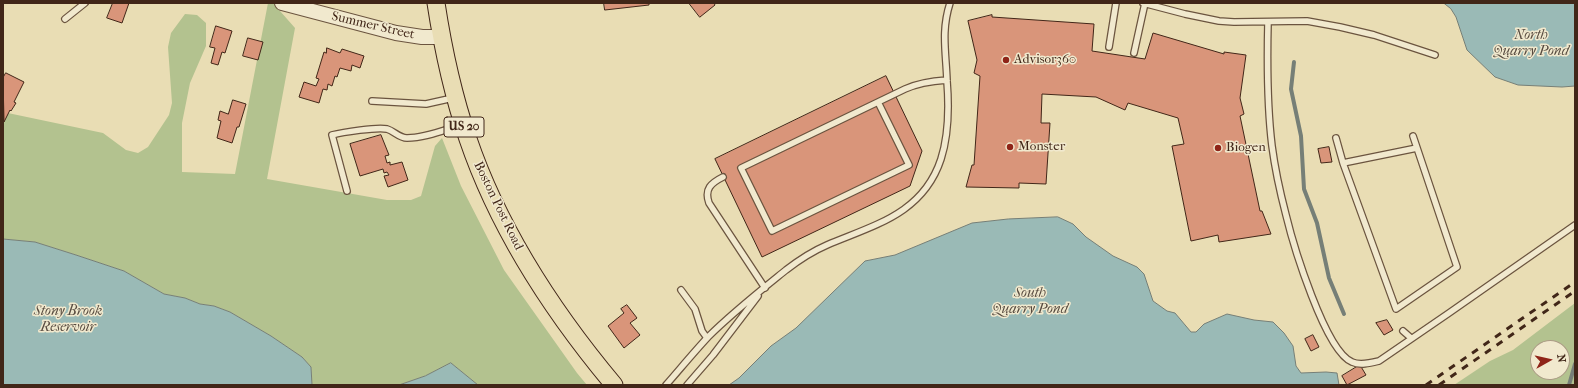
<!DOCTYPE html>
<style>
body{margin:0}
#map{position:relative;width:1578px;height:388px;overflow:hidden;background:#e9ddb4;font-family:"IM FELL French Canon",serif}
canvas{display:block}
.frame{position:absolute;inset:0;border:4px solid #412618;pointer-events:none}
.north{position:absolute;left:1530px;top:340px;width:40px;height:40px;box-sizing:border-box;background:#f1e9ce;border:1px solid #ab9b85;border-radius:50%;rotate:82deg;font-size:11px;font-weight:700;line-height:16px;text-align:center;color:#412618}
.north::after{content:'';display:block;margin:auto;width:14px;height:18px;background:#8f2418;clip-path:polygon(50% 0,100% 100%,50% 72%,0 100%)}
</style>
<div id="map">
<canvas width="1578" height="388"></canvas>
<div class="frame"></div>
<div class="north">N</div>
</div>
<script>
const context = document.querySelector('canvas').getContext('2d');
context.lineJoin = 'round';
function paint(path, color) { context.fillStyle = color; context.fill(path, 'evenodd'); }
function strokePath(path, color, width, dash) { context.strokeStyle = color; context.lineWidth = width; context.lineCap = dash ? 'butt' : 'round'; context.setLineDash(dash || []); context.stroke(path); }
function label(font, color, halo, rows, align = 'center') {
  context.font = font + ' "IM FELL French Canon",serif'; context.lineWidth = 3; context.setLineDash([]); context.textBaseline = 'middle'; context.strokeStyle = halo; context.fillStyle = color; for (const [text, x, y, turn = 0] of rows) {
    context.save(); context.translate(x, y); context.rotate((+turn || 0) * Math.PI / 180); context.textAlign = isNaN(turn) ? turn : align; if (halo) context.strokeText(text, 0, 0); context.fillText(text, 0, 0); context.restore();
  }
}
const green = new Path2D(`
 M268,3h5l22,25 -28,151 120,21h24l10,-4 14,-50 7,-8 19,48 43,84 73,103 10,12h-109l-27,-22 -26,13 -26,9h-87l-1,-18 -9,-10 -31,-21 -41,-24 -16,-6 -14,-2 -15,-6 -21,-4 -40,-23 -48,-16 -41,-13 -32,-3v-127l100,21 23,17 12,3 10,-6 21,-32 3,-12 -4,-56 3,-14 14,-19 12,1 9,8v23l-16,37 -8,40v49l53,2z
 M1575,303v82h-121l36,-24 23,-11zM1538,348h24v24h-24z`);
const water = new Path2D(`
 M1444,3h131v83l-13,1 -44,-2 -23,-8 -28,-27 -11,-33 -5,-8z
 M1058,217l15,7 13,13 27,19 24,11 7,7 9,27 14,10 8,2 16,19h5l8,-8 23,-10 27,6 19,2 11,11 9,13 3,20 5,7 25,-1 11,1 2,12h-610l10,-7 32,-32 25,-18 69,-67 30,-6 77,-32 36,-4z
 M3,239l32,3 41,13 48,16 40,23 21,4 15,6 14,2 16,6 41,24 31,21 9,10 1,18h-309z
 M451,363l27,22h-79l26,-9z`);
const stream = new Path2D(`
 M1294,62l-3,27 10,47 3,53 13,34 12,55 15,36
 M1569,385l6,-21`);
const building = new Path2D(`
 M113,3h16l-7,20 -15,-5z
 M604,3h45v2l-44,5z
 M689,3h25l1,2 -15,12z
 M992,15v2l102,7 -2,27 53,8 8,-26 71,21v-2l22,3 -6,43 4,16 -4,2 20,95h2l9,23 -52,8 -1,-7 -27,6 -19,-95 12,-2 -6,-26 -50,-15 -3,7 -29,-13 -54,-3 -1,29h9l-4,61 -27,-1v5l-53,-1 6,-22h2l6,-89 -6,-3 3,-13 -9,-39z
 M216,26l16,5 -7,22 -3,-1 -4,13 -7,-2 4,-15 -5,-1z
 M248,38l15,4 -5,18 -15,-4z
 M327,48l13,5 2,-4 22,7 -4,12 -8,-3 -1,6 -11,-3 -3,9 -2,-1 -3,10 -4,-2 -1,6 -4,-1 -4,14 -20,-6 5,-15 12,4 3,-7 -3,-1 8,-26 2,1z
 M6,73l18,9 -10,20 2,1 -5,8 -1,-1 -6,12 -1,-44z
 M886,76l36,75 -12,35 -148,71 -47,-98z
 M233,100l13,4 -7,23h-2l-5,16 -15,-5 4,-17 -3,-1 2,-9 8,3z
 M381,135l8,20 -4,1 2,7 3,-1v3l12,-3 6,18 -20,7 -4,-11 5,-1 -2,-3 -3,1 -1,-4 -23,7 -10,-32z
 M1329,147l3,15 -11,1 -3,-14z
 M627,305l10,13 -7,5 10,12 -16,13 -16,-22 16,-13 -3,-4z
 M1387,320l6,10 -9,5 -8,-12z
 M1313,335l6,12 -8,4 -6,-12z
 M1360,365l6,10 -19,10 -5,-9z`);
const service = new Path2D(`
 M1143,3l42,11 34,7 15,1 73,-1 33,6 34,8 61,20
 M65,19l20,-16
 M1268,22c-1,41 -1,83 4,124 3,23 8,46 14,69 7,29 39,136 66,147 8,4 19,1 27,-1l70,-48 126,-88
 M1109,47l7,-44
 M1134,53l11,-50
 M372,101l54,3 27,-6
 M878,102l31,63 -137,66 -31,-63 164,-79c13,-6 28,-8 42,-9
 M1336,138l7,25 53,146 61,-42 -44,-131
 M1343,163l74,-15
 M723,177c-12,6 -19,12 -14,26l56,85
 M347,191l-15,-56c11,-3 45,-8 55,-6 7,2 12,9 20,9 18,0 37,-8 54,-13
 M681,290l14,19 7,22 5,7
 M1403,331l8,7
 M666,385c14,-16 28,-33 42,-48 24,-24 52,-46 78,-67 13,-10 27,-19 41,-25 47,-20 96,-31 114,-86 8,-25 8,-53 6,-78 -1,-29 -6,-50 3,-78
 M687,385l26,-30 45,-59`);
const tertiary = new Path2D(`
 M282,3l114,30 26,4h20`);
const primary = new Path2D(`
 M436,3c7,46 17,92 32,136 31,91 84,172 146,246`);
const rail = new Path2D(`
 M1426,385l149,-103
 M1439,385l136,-94`);
const markers = [
 [1006,60,4,"#8f2418"],
 [1010,147,4,"#8f2418"],
 [1218,148,4,"#8f2418"]
];
const shields = [
 [464,127,40]
];
const shieldNames = [
 ["US 20",464,127]
];
const streetNames = [
 ["Summer Street",373,26,13],
 ["Boston Post Road",498,206,64]
];
const poiNames = [
 ["Advisor360",1014,60],
 ["Monster",1018,147],
 ["Biogen",1226,148]
];
const waterNames = [
 ["North",1531,36],
 ["Quarry Pond",1531,52],
 ["South",1030,294],
 ["Quarry Pond",1030,310],
 ["Stony Brook",68,312],
 ["Reservoir",68,328]
];
paint(green, '#b3c28f');
paint(water, '#9abab6');
strokePath(water, '#767f77', 1);
strokePath(stream, '#767f77', 4);
paint(building, '#d9957a');
strokePath(building, '#412618', 1);
strokePath(service, '#6b543f', 8);
strokePath(tertiary, '#6b543f', 16);
strokePath(primary, '#412618', 19);
strokePath(service, '#f1e9ce', 5.5);
strokePath(tertiary, '#f1e9ce', 14);
strokePath(primary, '#e9ddb4', 17);
strokePath(rail, '#412618', 3, [7, 7]);
for (const [x, y, r, color] of markers) { const dot = new Path2D(); dot.arc(x, y, r, 0, 2 * Math.PI); context.fillStyle = color; context.fill(dot); strokePath(dot, '#f1e9ce', 1.5); }
for (const [x, y, w] of shields) { const box = new Path2D(); box.roundRect(x - w / 2, y - 10, w, 20, 3); context.fillStyle = '#f1e9ce'; context.fill(box); strokePath(box, '#412618', 1); }
label('bold 12px', '#412618', null, shieldNames);
label('13px', '#412618', '#f1e9ce', streetNames);
label('13px', '#412618', '#f1e9ce', poiNames, 'left');
label('italic 14px', '#574b40', '#f1e9ce', waterNames);
</script>
